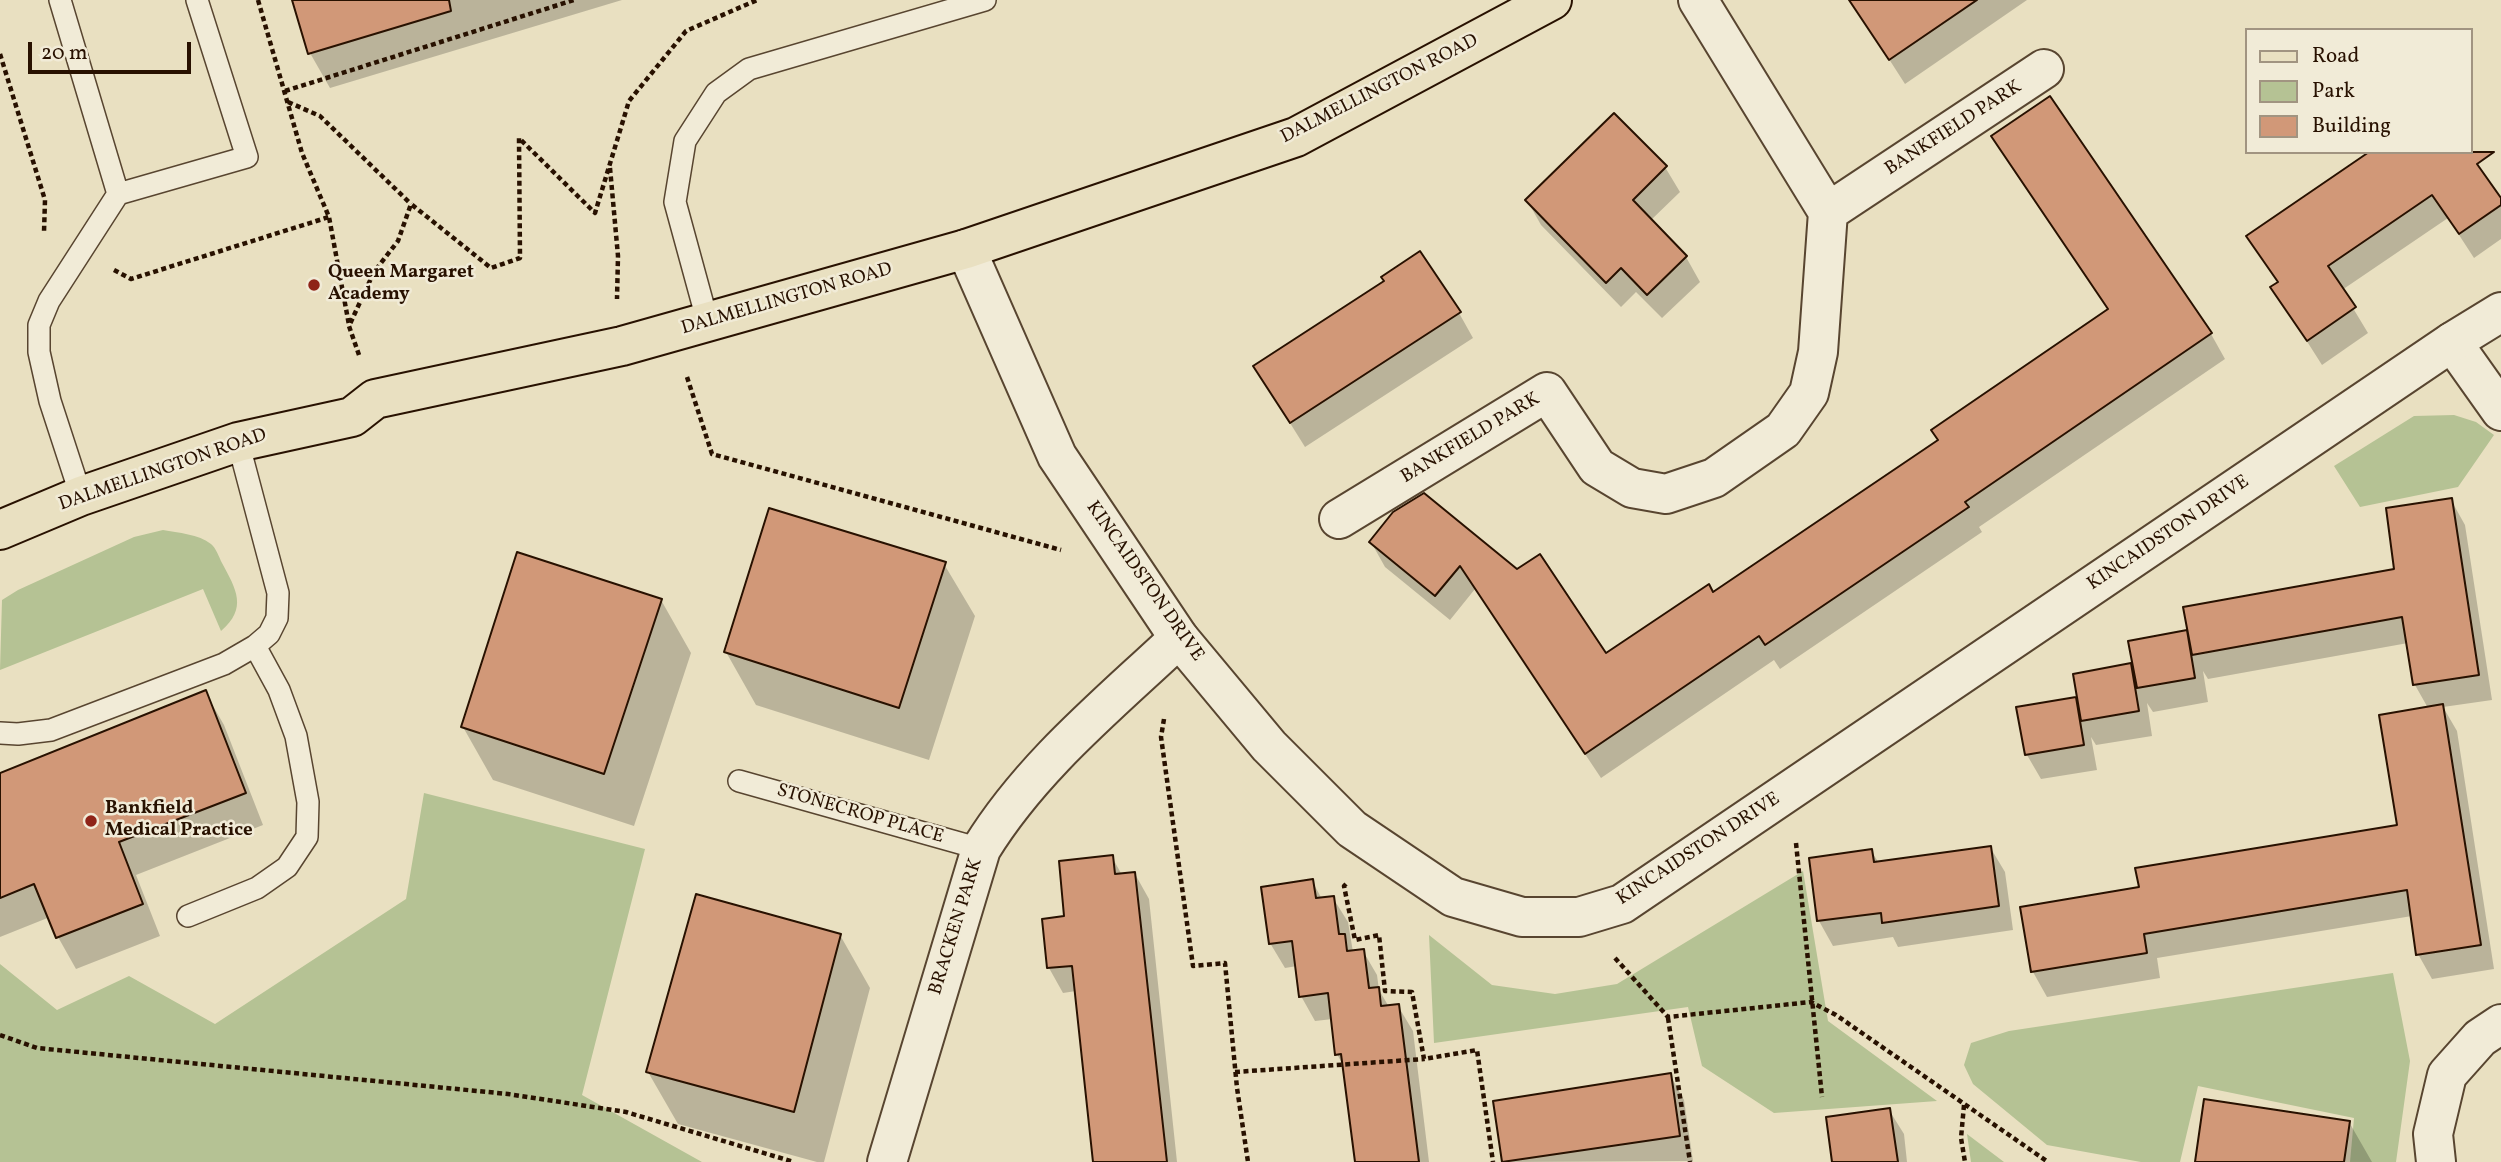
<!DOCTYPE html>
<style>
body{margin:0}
#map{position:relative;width:2501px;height:1162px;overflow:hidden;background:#e9e0c1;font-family:Vollkorn,serif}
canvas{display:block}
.legend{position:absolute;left:2245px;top:28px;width:228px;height:126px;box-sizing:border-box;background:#f1ebd7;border:2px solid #a19481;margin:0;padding:9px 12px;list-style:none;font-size:21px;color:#281100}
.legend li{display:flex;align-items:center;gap:14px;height:35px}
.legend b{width:35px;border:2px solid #a19481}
.scale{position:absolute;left:28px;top:42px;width:163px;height:32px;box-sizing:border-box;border:4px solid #281100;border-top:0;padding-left:9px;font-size:21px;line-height:24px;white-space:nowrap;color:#281100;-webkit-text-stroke:5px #f1ebd7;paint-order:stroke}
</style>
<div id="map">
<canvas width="2501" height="1162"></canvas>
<ul class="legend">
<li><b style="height:9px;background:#e9e0c1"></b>Road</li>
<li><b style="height:19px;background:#b5c294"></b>Park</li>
<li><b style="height:19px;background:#d19878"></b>Building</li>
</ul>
<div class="scale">20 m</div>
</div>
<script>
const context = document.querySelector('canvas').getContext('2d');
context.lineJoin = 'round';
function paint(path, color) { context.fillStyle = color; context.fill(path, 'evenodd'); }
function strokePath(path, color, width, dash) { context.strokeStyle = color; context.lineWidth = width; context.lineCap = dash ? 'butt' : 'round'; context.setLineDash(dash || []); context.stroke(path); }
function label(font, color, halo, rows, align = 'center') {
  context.font = font + ' Vollkorn,serif'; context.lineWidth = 5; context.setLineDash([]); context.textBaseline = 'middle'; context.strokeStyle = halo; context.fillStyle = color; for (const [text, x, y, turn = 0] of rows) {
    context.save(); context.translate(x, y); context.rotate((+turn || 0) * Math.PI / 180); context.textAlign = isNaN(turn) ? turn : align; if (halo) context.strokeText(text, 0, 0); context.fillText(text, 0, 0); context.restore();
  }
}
const green = new Path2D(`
 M2454,415l22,7 18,13 -36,52 -98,20 -26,-41 80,-50z
 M163,530c15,3 36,4 48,14 5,4 8,13 11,19 14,26 26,45 -1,68l-18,-42 -203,81 2,-70 16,-10 116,-53z
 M424,793l221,56 -63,246 120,67h-702v-198l57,46 72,-34 86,48 191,-125z
 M1803,871l25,150 109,80 -163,12 -72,-47 -14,-59 -254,36 -5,-108 63,50 63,9 62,-10z
 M2393,973l17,88 -14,101h-46l4,-44 -156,-32 -18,76h-39l-94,-17 -74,-61 -9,-19 7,-22 38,-12z
 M1967,1134l37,28h-33z`);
const shadow = new Path2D(`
 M294,0h328l-292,88 -20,-35z
 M1851,0h176l-122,84z
 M2049,98l162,236 14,25 -246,168 3,5 -202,137 -6,-9 -173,118 -126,-189 -25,31 -65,-53 -14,-25 23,-29 212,142 107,-61 227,-152 169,-132 -102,-149 -14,-24z
 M2371,152l130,49v38l-27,19 -26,-40 -106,72 26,43 -46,32 -49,-77 6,-4 -30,-48z
 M1665,167l15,25 -30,29 36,36 14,25 -38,36 -26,-26 -15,15 -80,-82 -14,-25z
 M1459,313l14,25 -168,109 -35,-56z
 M2451,500l14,25 27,175 -49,7 14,24 37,238 -62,10 -14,-25 -6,-38 -255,42 3,20 -113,19 -14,-25 -11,-64 119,-19 258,-63 29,-118 -13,-23 -7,-42 -200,36 -5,-8 5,31 -55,10 -6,-9 5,33 -56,9 -5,-8 6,33 -56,9 -14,-24 48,-56 5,9 50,-43 5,9 51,-42 4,7 206,-68z
 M944,564l31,52 -46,144 -173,-55 -30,-53z
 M661,600l30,53 -57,173 -141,-46 -30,-53z
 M205,692l19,33 39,100 -127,50 24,61 -84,33 -18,-32 -8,-20 -50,20v-161z
 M1990,847l15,25 8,58 -115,17 -5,-10 -60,9 -14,-25 -8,-62 60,-8 8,12z
 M1112,857l10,18 13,-1 14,25 28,263h-83l-18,-171 -13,2 -14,-25 -5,-48 22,-2z
 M1312,881l10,18 11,-1 15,24 5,30 10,-1 14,24 2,15 10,17 9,-1 15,25 16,131h-73l-12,-95 -7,-13 -4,-35 -18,2 -14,-25 -4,-30 -12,2 -15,-25z
 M840,935l30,53 -46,174h-7l-139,-38 -30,-52z
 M1670,1075l14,25 9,61 -189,1 -9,-60z
 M1889,1110l15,24 3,28h-73z
 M2349,1122l23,40h-175z`);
const building = new Path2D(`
 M292,0h157l2,11 -143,43z
 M1849,0h128l-88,60z
 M2050,96l162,237 -247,169 4,5 -204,138 -6,-9 -174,118 -125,-188 -25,30 -66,-54 24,-30 31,-19 93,76 23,-15 66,99 103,-69 4,8 225,-152 -7,-10 177,-121 -117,-173z
 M1614,113l53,53 -34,34 54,56 -40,39 -26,-27 -15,15 -81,-83z
 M2369,152h125l-17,12 24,34v7l-42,29 -27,-39 -104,71 28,41 -49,34 -37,-54 8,-5 -32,-46z
 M1420,251l41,61 -171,111 -37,-57 131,-85 -3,-4z
 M2452,498l27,177 -66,10 -11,-68 -210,38 -9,-48 211,-38 -8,-61z
 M769,508l177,54 -47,146 -175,-56z
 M517,552l145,47 -58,175 -143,-47z
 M2187,630l8,48 -58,10 -9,-47z
 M2131,663l8,48 -58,10 -8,-47z
 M206,690l40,103 -127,49 24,62 -87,34 -22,-54 -34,14v-125z
 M2076,697l8,48 -59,10 -9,-48z
 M2443,704l38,241 -65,10 -9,-65 -263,44 3,19 -116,19 -11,-65 119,-20 -4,-19 262,-43 -18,-110z
 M1991,846l8,60 -117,17 -1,-10 -64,8 -8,-63 63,-9 2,13z
 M1113,855l2,19 20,-2 32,290h-74l-21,-196 -25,2 -5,-49 22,-3 -5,-55z
 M1313,879l3,19 18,-2 5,38h6l2,17 17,-2 5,39 10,-1 2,19 18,-2 20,158h-64l-14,-108 -6,1 -7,-62 -29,4 -7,-56 -23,3 -8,-57z
 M696,894l145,40 -47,178 -148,-40z
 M1671,1073l9,63 -178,26 -9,-61z
 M2204,1099l146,22 -6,41h-149z
 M1890,1108l8,54h-66l-6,-45z`);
const path = new Path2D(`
 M258,0l44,153 27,64 20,108
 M0,54l45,146 -1,32
 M285,91l289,-91
 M288,102l32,14 91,88
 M610,168l8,88 -1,43
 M114,270l17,9 198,-62
 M359,355l-10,-29 25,-54 24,-31 13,-37 80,64 29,-10 -1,-120 76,75 34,-112 57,-70 71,-31
 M687,377l25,77 349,96
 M1164,719l-3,18 32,229 32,-3 12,125 11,74
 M1796,843l26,254
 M1346,884l-2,2 11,54 24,-5 6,56 27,1 12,67 53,-9 16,112
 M1615,958l53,59 143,-15 25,13 212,147
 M1668,1018l22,144
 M0,1035l37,13 471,46 118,18 168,50
 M1235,1072l189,-13
 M1964,1105l-3,33 4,24`);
const service = new Path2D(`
 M60,0l58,194
 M708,323l-33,-121 10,-61 31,-48 33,-24 236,-69
 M81,496l-31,-95 -11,-49v-27l10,-24 69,-107 129,-37 -50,-157
 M0,733l18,1 33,-4 173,-66 31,-18 14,-12 8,-16 1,-25 -40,-151
 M739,781l242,68
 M188,916l69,-28 30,-21 20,-30 1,-35 -12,-66 -17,-46 -24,-44`);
const minor = new Path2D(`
 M1698,0l130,212 216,-143
 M2452,342l49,69
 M1339,519l208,-127 50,75 35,21 34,6 48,-16 69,-48 26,-37 9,-41 10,-140
 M887,1162l94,-313c51,-83 128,-145 198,-211
 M2436,1162l-3,-28 14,-59 33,-37 21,-14`);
const tertiary = new Path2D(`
 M966,249l91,207 122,182 90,108 83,83 101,68 69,20h57l43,-13 830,-562 49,-30`);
const primary = new Path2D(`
 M0,530l81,-34 157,-54 114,-25 23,-18 247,-53 344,-97 330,-112 256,-137`);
const markers = [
 [314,285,7,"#8f2418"],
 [91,821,7,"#8f2418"]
];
const streetNames = [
 ["DALMELLINGTON ROAD",1380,90,-27],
 ["BANKFIELD PARK",1954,129,-33],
 ["DALMELLINGTON ROAD",787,300,-16],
 ["BANKFIELD PARK",1471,439,-31],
 ["DALMELLINGTON ROAD",163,471,-19],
 ["KINCAIDSTON DRIVE",2169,534,-34],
 ["KINCAIDSTON DRIVE",1144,582,55],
 ["STONECROP PLACE",860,815,16],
 ["KINCAIDSTON DRIVE",1699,850,-33],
 ["BRACKEN PARK",957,927,-73]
];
const poiNames = [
 ["Queen Margaret",328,274],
 ["Academy",328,296],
 ["Bankfield",105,810],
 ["Medical Practice",105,832]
];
paint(green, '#b5c294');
paint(shadow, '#0003');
paint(building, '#d19878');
strokePath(building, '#281100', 2);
strokePath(service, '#584530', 24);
strokePath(minor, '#584530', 42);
strokePath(tertiary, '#584530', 42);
strokePath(primary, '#281100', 42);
strokePath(path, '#281100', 4.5, [5, 3.5]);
strokePath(service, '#f1ebd7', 21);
strokePath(minor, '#f1ebd7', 38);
strokePath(tertiary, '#f1ebd7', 38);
strokePath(primary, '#e9e0c1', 38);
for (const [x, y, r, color] of markers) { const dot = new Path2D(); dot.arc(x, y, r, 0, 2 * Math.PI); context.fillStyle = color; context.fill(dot); strokePath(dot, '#f1ebd7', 2.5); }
label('19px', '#281100', '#f1ebd7', streetNames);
label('bold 19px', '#281100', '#f1ebd7', poiNames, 'left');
</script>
